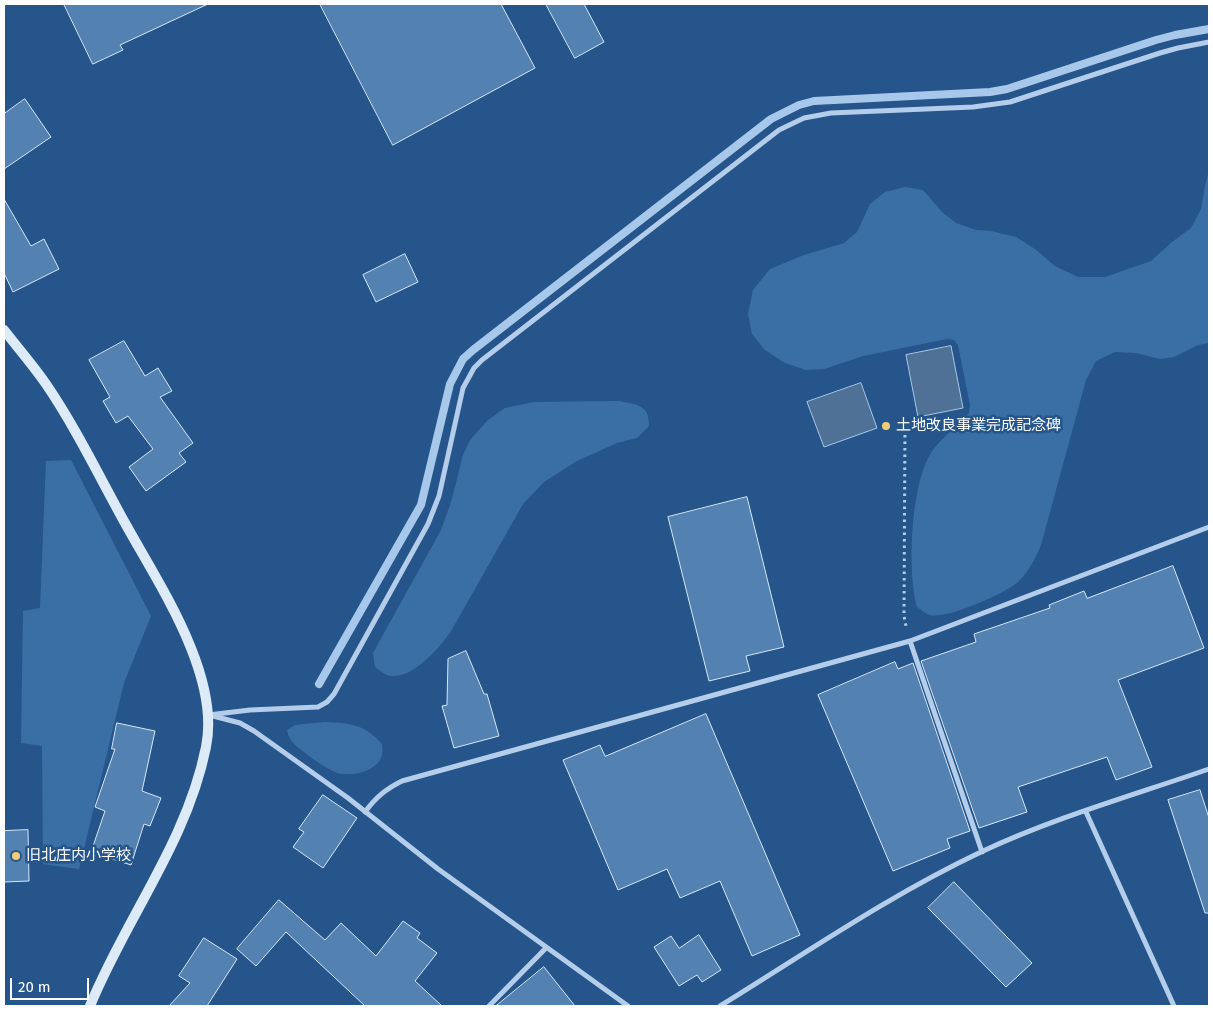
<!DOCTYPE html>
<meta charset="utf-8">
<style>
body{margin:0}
#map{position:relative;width:1213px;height:1010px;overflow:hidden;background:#25558a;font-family:"Fira Sans",sans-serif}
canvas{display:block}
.frame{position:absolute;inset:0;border:5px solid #fff;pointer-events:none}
.scale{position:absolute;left:10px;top:978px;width:79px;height:22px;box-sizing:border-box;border:2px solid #fff;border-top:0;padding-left:6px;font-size:15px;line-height:18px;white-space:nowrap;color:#fff;-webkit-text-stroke:4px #25558a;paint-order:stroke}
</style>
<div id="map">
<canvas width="1213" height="1010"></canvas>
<div class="frame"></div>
<div class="scale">20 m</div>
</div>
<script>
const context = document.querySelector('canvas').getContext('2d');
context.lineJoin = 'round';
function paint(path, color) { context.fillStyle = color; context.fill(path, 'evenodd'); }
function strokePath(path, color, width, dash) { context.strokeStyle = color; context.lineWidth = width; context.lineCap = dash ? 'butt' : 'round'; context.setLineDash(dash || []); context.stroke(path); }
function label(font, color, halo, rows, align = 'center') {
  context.font = font + ' "Fira Sans","Noto Sans JP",sans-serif'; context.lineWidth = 5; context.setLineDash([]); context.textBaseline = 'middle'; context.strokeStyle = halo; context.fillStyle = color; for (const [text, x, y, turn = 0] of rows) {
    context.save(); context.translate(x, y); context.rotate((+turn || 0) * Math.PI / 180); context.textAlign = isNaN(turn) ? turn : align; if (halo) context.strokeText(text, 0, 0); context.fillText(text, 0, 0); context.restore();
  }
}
const green = new Path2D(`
 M1209,170v173l-11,2 -24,12 -14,2 -24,-6 -21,-1 -19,9 -10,19 -45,165c-6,14 -12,26 -22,36 -12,12 -74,39 -89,34 -5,-1 -9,-6 -13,-8 -10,-36 -6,-115 11,-149 9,-18 28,-29 41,-45l1,-8 -12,-60 -4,-5 -7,-1 -84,17 -39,13 -18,1 -21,-7 -20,-13 -13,-16 -4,-20 5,-24 17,-21 34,-14 40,-12 13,-11 13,-28 15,-12 20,-5 18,3 19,22 14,11 20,7 15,1 25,6 19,12 20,17 23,11h27l46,-16 21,-19 19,-14 10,-19 4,-23z
 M619,401c18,4 30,3 30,25l-12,12 -20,5 -40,18 -33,21 -21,22 -73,129c-12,16 -42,52 -65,41 -4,-2 -7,-5 -10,-7l-2,-14 68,-123 11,-31 11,-44 7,-15 18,-20 17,-12 29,-6z
 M71,460l80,156 -27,67 -45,186 -36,-5 -1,-118 -21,-3 2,-132 17,-3 6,-147z
 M325,722c24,1 40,2 57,22 0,3 1,8 0,11 -4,17 -33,23 -47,17 -9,-4 -18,-10 -26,-16 -10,-8 -20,-13 -22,-26l8,-5z`);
const water = new Path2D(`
 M951,346l12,62 -45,9 -12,-62z
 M861,383l16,45 -53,19 -17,-45z`);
const stream = new Path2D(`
 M319,684l102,-179 29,-121 13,-25 10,-9 298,-231 28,-14 15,-4 176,-9 17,-3 149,-49 19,-5 34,-6`);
const building = new Path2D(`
 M64,4h144l-88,41 3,5 -30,14z
 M320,4h181l34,64 -142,77z
 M546,4h38l20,38 -29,16z
 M25,99l26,38 -47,32v-55z
 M4,199l27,47 13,-7 15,30 -46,23 -9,-19z
 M405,254l13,28 -42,20 -13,-27z
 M124,341l21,35 13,-8 14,23 -12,6 33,46 -14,10 7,9 -40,29 -17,-24 24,-18 -25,-33 -12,7 -13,-22 7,-4 -21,-37z
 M747,497l37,150 -38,9 4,15 -41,10 -41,-164z
 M1173,566l31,82 -86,32 34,87 -36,13 -9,-23 -89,30 9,25 -48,16 -58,-167 55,-19 -2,-8 76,-26 -1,-3 35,-14 3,7z
 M466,651l18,43h3l12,42 -45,12 -12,-42 5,-1 1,-46z
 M895,662l3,7 15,-6 57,168 -23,8 3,9 -57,23 -75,-176z
 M706,714l94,221 -48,21 -32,-75 -40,17 -13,-29 -49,21 -55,-130 37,-15 5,11z
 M117,723l38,8 -13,60 19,7 -11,28 -6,-2 -13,41 -40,-13 14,-41 -10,-4 20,-58h-3z
 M1200,790l9,28v95h-4l-37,-113z
 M323,795l34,23 -34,50 -30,-21 11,-15 -5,-3z
 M28,830l1,51 -25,1v-51z
 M954,882l78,81 -26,24 -78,-79z
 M279,900l46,40 16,-17 35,33 27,-35 17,12 -3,5 20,15 -22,28 27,25h-77l-79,-74 -30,34 -19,-17z
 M699,935l22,35 -19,12 -5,-7 -18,11 -25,-39 17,-11 8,12z
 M204,938l33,21 -30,47h-38l21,-23 -11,-7z
 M544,967l31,39h-79z`);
const path = new Path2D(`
 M905,422l-1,194 2,10`);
const street = new Path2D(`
 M910,641l72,211
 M208,715l42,-5 68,-3 9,-5 7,-8 94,-170 11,-28 24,-108 11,-20 8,-8 297,-230 25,-12 27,-5 142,-6 37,-5 150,-49 18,-5 31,-6
 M213,716l27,7 14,8 94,67 90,71 190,137
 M365,812c11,-15 21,-23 37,-31l508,-140 299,-114
 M1086,812l88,194
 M489,1006l57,-58
 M720,1006c86,-53 170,-111 261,-154 72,-34 153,-57 228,-83`);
const secondary = new Path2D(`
 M4,330c14,18 29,35 42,54 30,44 53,92 79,139 33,60 96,152 81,224 -19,95 -80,171 -116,259`);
const markers = [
 [886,426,5,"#f3cb77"],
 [16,856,5,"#f3cb77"]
];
const poiNames = [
 ["土地改良事業完成記念碑",896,426],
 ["旧北庄内小学校",26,856]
];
paint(green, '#3a6fa6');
paint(water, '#507196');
strokePath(water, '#a7c8ea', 1);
strokePath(stream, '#a7c8ea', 8);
paint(building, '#5281b2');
strokePath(building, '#d7e7f7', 1);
strokePath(path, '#b3cdea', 3, [2.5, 4]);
strokePath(street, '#b3cdea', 5);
strokePath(secondary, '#ddeaf8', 10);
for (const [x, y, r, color] of markers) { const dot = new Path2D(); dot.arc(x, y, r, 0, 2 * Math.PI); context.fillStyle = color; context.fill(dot); strokePath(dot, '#25558a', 2); }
label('15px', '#fff', '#25558a', poiNames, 'left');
</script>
